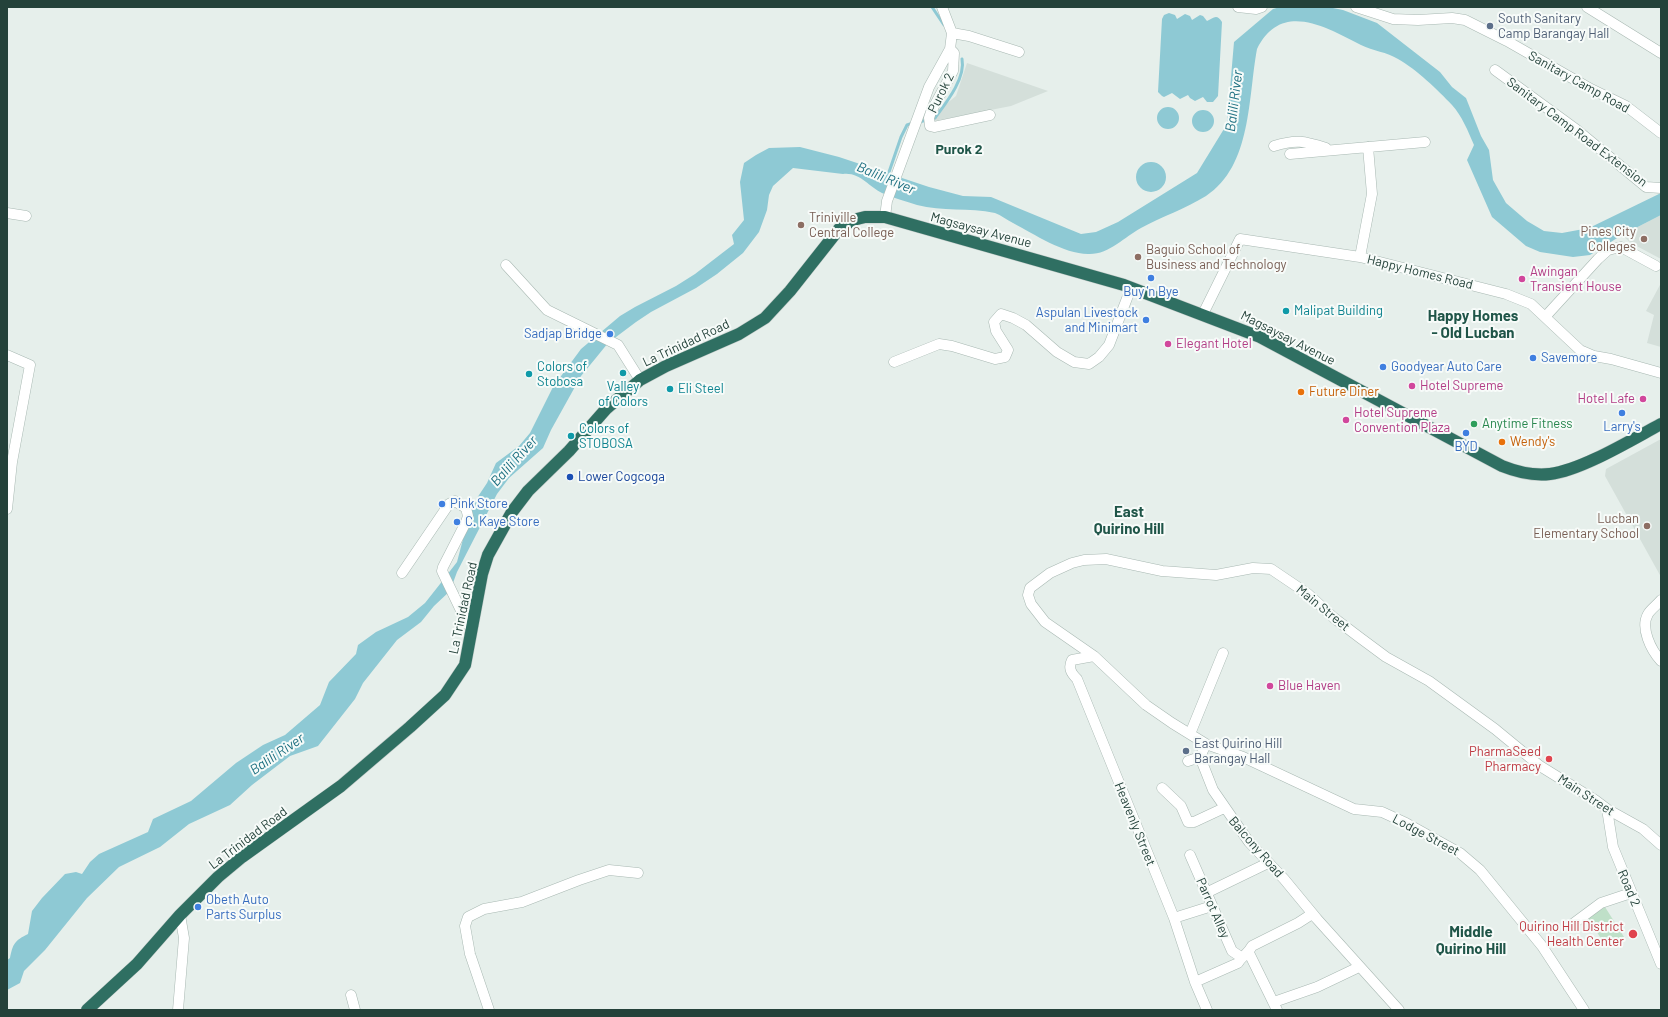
<!DOCTYPE html>
<style>
body{margin:0}
#map{position:relative;width:1668px;height:1017px;overflow:hidden;background:#e6efeb;font-family:Barlow,sans-serif}
canvas{display:block}
.frame{position:absolute;inset:0;border:8px solid #24423a;pointer-events:none}
</style>
<div id="map">
<canvas width="1668" height="1017"></canvas>
<div class="frame"></div>
</div>
<script>
const context = document.querySelector('canvas').getContext('2d');
context.lineJoin = 'round';
function paint(path, color) { context.fillStyle = color; context.fill(path, 'evenodd'); }
function strokePath(path, color, width, dash) { context.strokeStyle = color; context.lineWidth = width; context.lineCap = dash ? 'butt' : 'round'; context.setLineDash(dash || []); context.stroke(path); }
function label(font, color, halo, rows, align = 'center') {
  context.font = font + ' Barlow,sans-serif'; context.lineWidth = 4; context.setLineDash([]); context.textBaseline = 'middle'; context.strokeStyle = halo; context.fillStyle = color; for (const [text, x, y, turn = 0] of rows) {
    context.save(); context.translate(x, y); context.rotate((+turn || 0) * Math.PI / 180); context.textAlign = isNaN(turn) ? turn : align; if (halo) context.strokeText(text, 0, 0); context.fillText(text, 0, 0); context.restore();
  }
}
const built = new Path2D(`
 M967,63l81,28 -37,15 -77,15 1,-8 21,-17z
 M1661,215v44l-30,-16 -9,-8z
 M1661,283v64l-14,-4 7,-28 -8,-4z
 M1661,439v138l-56,-101 1,-7z`);
const green = new Path2D(`
 M1605,907l19,30 -17,11 -19,-30z`);
const water = new Path2D(`
 M1280,7h48l15,3 34,13 63,49 12,15 14,11 15,38 8,14 4,30 13,23 21,18 17,10 18,2 27,-5 72,-35v22l-39,20 -32,20 -17,2 -33,-5 -14,-6 -34,-29 -25,-57 7,-15c-6,-14 -12,-29 -22,-40 -14,-15 -36,-36 -54,-46 -11,-7 -25,-8 -37,-14 -35,-18 -80,-45 -104,4 -9,48 -5,117 -51,147 -21,13 -43,20 -65,32 -17,9 -32,27 -53,26 -24,0 -54,-20 -75,-31 -6,-3 -12,-8 -18,-10 -26,-6 -53,-1 -78,-8 -11,-4 -24,-7 -35,-12 -13,-6 -22,-21 -39,-19l-50,-6 -20,18 -4,9 -2,15 -8,22 -16,21 -26,21 -21,14 -45,24 -15,10 -28,21 -13,16 -14,17 -30,54 -8,18 -34,30 -12,16 -40,78 -7,19 -16,15 -13,16 -24,18 -34,43 -8,16 -37,47 -28,10 -38,29 -22,20 -41,19 -29,23 -41,20 -32,31 -42,52 -21,21 -4,12 -13,7v-30l3,-2c3,-14 4,-17 18,-24l4,-23 10,-13 23,-24 11,-2 6,2 8,-12 9,-8 49,-22 5,-13 38,-18 45,-38 27,-18 22,-10 35,-30 9,-23 27,-28 2,-9 18,-13 32,-15 17,-14 15,-19 17,-22 11,-42 9,-22 10,-15 9,-20 23,-17 11,-13 23,-46 28,-38 39,-33 15,-9 41,-21 19,-12 39,-30 -2,-9 12,-15 -4,-38 4,-19 12,-8 13,-7 31,-1 39,10 90,30 34,9 28,1 90,37 15,-2 22,-10 79,-49 30,-49 7,-82 39,-33z
 M1169,13l6,2 2,4 8,-5 5,2 2,4 8,-5 3,1 4,5c6,-3 10,-8 15,1l-4,74 -5,6h-6l-4,-5 -8,4 -5,-3 -2,-3 -8,4 -8,-6 -8,4 -2,-1 -4,-4 4,-73 2,-4z
 M1157 118a11 11 0 1 1 22 0a11 11 0 1 1-22 0Z
 M1192 121a11 11 0 1 1 22 0a11 11 0 1 1-22 0Z
 M1136 177a15 15 0 1 1 30 0a15 15 0 1 1-30 0Z`);
const stream = new Path2D(`
 M932,7l12,18
 M919,122l16,-4c11,-15 31,-40 27,-59
 M888,175l13,-38 6,-12 6,-2`);
const minor = new Path2D(`
 M1238,7l18,2 6,-2
 M1356,7l37,12 25,1 34,-2 13,2 42,21 84,48 35,17 35,27
 M1587,7l74,46
 M952,33l17,3 50,16
 M950,49l4,4 -1,18 -22,41 -2,6 1,8 4,1 56,-12
 M1495,70l82,60 69,57 15,1
 M1274,146c22,-7 30,-5 52,2
 M1290,154l135,-12
 M7,213l19,3
 M885,217l2,-16 42,-114 21,-38 2,-16 -10,-26
 M1360,257l12,-63 -4,-47
 M506,265l41,45 71,35 22,35
 M1203,314l37,-75 120,18 146,37 25,10 49,46 14,6 17,3 50,14
 M1545,317l53,-58 10,-9 13,-3 35,19
 M7,355l23,10 -18,97 -5,47
 M894,362l45,-18 13,2 43,13 10,-2 3,-7 -12,-19 -2,-9 7,-8 12,4 13,7 31,27 17,10 15,2 10,-7 10,-12 22,-57
 M402,573l47,-69 6,-3 11,7 2,8 -2,6 -23,45 -1,4 26,54 5,1
 M1661,600c-4,5 -10,9 -13,14 -8,14 3,36 13,47
 M1094,656l-22,4c-4,8 -1,13 5,19l97,239 21,64 12,28
 M1190,734l33,-81
 M1206,744l-6,13 13,33 36,52 35,37 33,40 82,91
 M1188,761l12,-4
 M1162,788l19,18 7,16h6l30,-14
 M1607,809l6,38 48,117
 M1190,855l42,96 9,6
 M1206,893l62,-30
 M1174,918l38,-12
 M1570,926l31,-23 30,-10
 M1249,953l28,57
 M1195,982l43,-19c4,-7 10,-9 14,-17l46,-23 14,-9
 M351,995l4,15
 M1274,1002l43,-15 42,-20
 M178,1010l6,-72 -4,-23
 M489,1010l-19,-56 -5,-28 3,-9 16,-8 38,-7 57,-22 30,-10 29,3
 M1584,1010l-42,-64 -62,-76 -20,-17 -54,-30 -24,-11 -28,-3 -111,-52 -37,-13 -34,-21 -26,-18 -52,-49 -49,-34 -14,-18 -3,-9 2,-7 20,-15 22,-10 12,-3 22,-1 56,12 54,4 37,-7 18,1 37,25 26,24 25,19 27,20 43,24 66,48 45,37 55,34 12,9 36,20 18,16`);
const highway = new Path2D(`
 M87,1010l50,-46 43,-49 38,-38 24,-20 99,-71 69,-59 35,-32 20,-30 17,-91 6,-19 24,-43 16,-21 41,-40 37,-42 34,-29 26,-14 73,-32 26,-16 25,-27 49,-62 14,-9 12,-3h20l239,68 136,52 242,129c15,6 31,10 48,8 32,-4 81,-34 111,-50`);
const markers = [
 [1490,26,4,"#5c6f8a"],
 [801,225,4,"#8d6e63"],
 [1644,239,4,"#8d6e63"],
 [1138,257,4,"#8d6e63"],
 [1151,278,4,"#3f7fe0"],
 [1522,279,4,"#d1479c"],
 [1286,311,4,"#0f9aa8"],
 [1146,320,4,"#3f7fe0"],
 [610,334,4,"#3f7fe0"],
 [1168,344,4,"#d1479c"],
 [1533,358,4,"#3f7fe0"],
 [1383,367,4,"#3f7fe0"],
 [623,373,4,"#0f9aa8"],
 [529,374,4,"#0f9aa8"],
 [1412,386,4,"#d1479c"],
 [670,389,4,"#0f9aa8"],
 [1301,392,4,"#e8710a"],
 [1643,399,4,"#d1479c"],
 [1622,413,4,"#3f7fe0"],
 [1346,420,4,"#d1479c"],
 [1474,424,4,"#2e9e5b"],
 [1466,433,4,"#3f7fe0"],
 [571,436,4,"#0f9aa8"],
 [1502,442,4,"#e8710a"],
 [570,477,4,"#1a4fb4"],
 [442,504,4,"#3f7fe0"],
 [457,522,4,"#3f7fe0"],
 [1647,526,4,"#8d6e63"],
 [1270,686,4,"#d1479c"],
 [1186,751,4,"#5c6f8a"],
 [1549,759,4,"#e0444e"],
 [198,907,4,"#3f7fe0"],
 [1633,934,5,"#e0444e"]
];
const serviceNames = [
 ["South Sanitary",1498,19],
 ["Camp Barangay Hall",1498,34],
 ["East Quirino Hill",1194,744],
 ["Barangay Hall",1194,759]
];
const streetNames = [
 ["Sanitary Camp Road",1579,82,29],
 ["Purok 2",941,93,-64],
 ["Sanitary Camp Road Extension",1577,132,37],
 ["Magsaysay Avenue",981,230,15],
 ["Happy Homes Road",1420,272,14],
 ["Magsaysay Avenue",1288,338,27],
 ["La Trinidad Road",686,343,-25],
 ["La Trinidad Road",463,608,-78],
 ["Main Street",1323,608,39],
 ["Main Street",1586,795,33],
 ["Heavenly Street",1135,824,68],
 ["Lodge Street",1426,835,28],
 ["La Trinidad Road",248,838,-37],
 ["Balcony Road",1256,847,49],
 ["Road 2",1629,888,67],
 ["Parrot Alley",1213,908,66]
];
const educationNames = [
 ["Triniville",809,218],
 ["Central College",809,233],
 ["Pines City",1636,232,"right"],
 ["Colleges",1636,247,"right"],
 ["Baguio School of",1146,250],
 ["Business and Technology",1146,265],
 ["Lucban",1639,519,"right"],
 ["Elementary School",1639,534,"right"]
];
const hotelNames = [
 ["Awingan",1530,272],
 ["Transient House",1530,287],
 ["Elegant Hotel",1176,344],
 ["Hotel Supreme",1420,386],
 ["Hotel Lafe",1635,399,"right"],
 ["Hotel Supreme",1354,413],
 ["Convention Plaza",1354,428],
 ["Blue Haven",1278,686]
];
const shopNames = [
 ["Buy 'n Bye",1151,292,"center"],
 ["Aspulan Livestock",1138,313,"right"],
 ["and Minimart",1138,328,"right"],
 ["Sadjap Bridge",602,334,"right"],
 ["Savemore",1541,358],
 ["Goodyear Auto Care",1391,367],
 ["Larry's",1622,427,"center"],
 ["BYD",1466,447,"center"],
 ["Pink Store",450,504],
 ["C. Kaye Store",465,522],
 ["Obeth Auto",206,900],
 ["Parts Surplus",206,915]
];
const cultureNames = [
 ["Malipat Building",1294,311],
 ["Colors of",537,367],
 ["Stobosa",537,382],
 ["Valley",623,387,"center"],
 ["of Colors",623,402,"center"],
 ["Eli Steel",678,389],
 ["Colors of",579,429],
 ["STOBOSA",579,444]
];
const foodNames = [
 ["Future Diner",1309,392],
 ["Wendy's",1510,442]
];
const leisureNames = [
 ["Anytime Fitness",1482,424]
];
const transitNames = [
 ["Lower Cogcoga",578,477]
];
const healthNames = [
 ["PharmaSeed",1541,752],
 ["Pharmacy",1541,767],
 ["Quirino Hill District",1624,927],
 ["Health Center",1624,942]
];
const waterNames = [
 ["Balili River",1234,101,-83],
 ["Balili River",886,178,23],
 ["Balili River",514,461,-48],
 ["Balili River",277,754,-34]
];
const neighbourhoodNames = [
 ["Purok 2",959,149]
];
const quarterNames = [
 ["Happy Homes",1473,316],
 ["- Old Lucban",1473,333],
 ["East",1129,512],
 ["Quirino Hill",1129,529],
 ["Middle",1471,932],
 ["Quirino Hill",1471,949]
];
paint(built, '#d4dfda');
paint(green, '#bfe0c8');
paint(water, '#8ec9d4');
strokePath(stream, '#8ec9d4', 3);
strokePath(minor, '#a8b8b2', 11);
strokePath(highway, '#c2cac8', 13);
strokePath(minor, '#fff', 10);
strokePath(highway, '#2f6f62', 12);
for (const [x, y, r, color] of markers) { const dot = new Path2D(); dot.arc(x, y, r, 0, 2 * Math.PI); context.fillStyle = color; context.fill(dot); strokePath(dot, '#f7fbf9', 1.5); }
label('13px', '#4e5e75', '#f7fbf9', serviceNames, 'left');
label('13px', '#24423a', '#f7fbf9', streetNames);
label('13px', '#785e54', '#f7fbf9', educationNames, 'left');
label('13px', '#b23c85', '#f7fbf9', hotelNames, 'left');
label('13px', '#366cbe', '#f7fbf9', shopNames, 'left');
label('13px', '#0d838f', '#f7fbf9', cultureNames, 'left');
label('13px', '#c56008', '#f7fbf9', foodNames, 'left');
label('13px', '#27864d', '#f7fbf9', leisureNames, 'left');
label('13px', '#164399', '#f7fbf9', transitNames, 'left');
label('13px', '#be3a42', '#f7fbf9', healthNames, 'right');
label('italic 14px', '#1c6f80', '#f7fbf9', waterNames);
label('bold 14px', '#1f5548', '#f7fbf9', neighbourhoodNames);
label('bold 15px', '#1f5548', '#f7fbf9', quarterNames);
</script>
